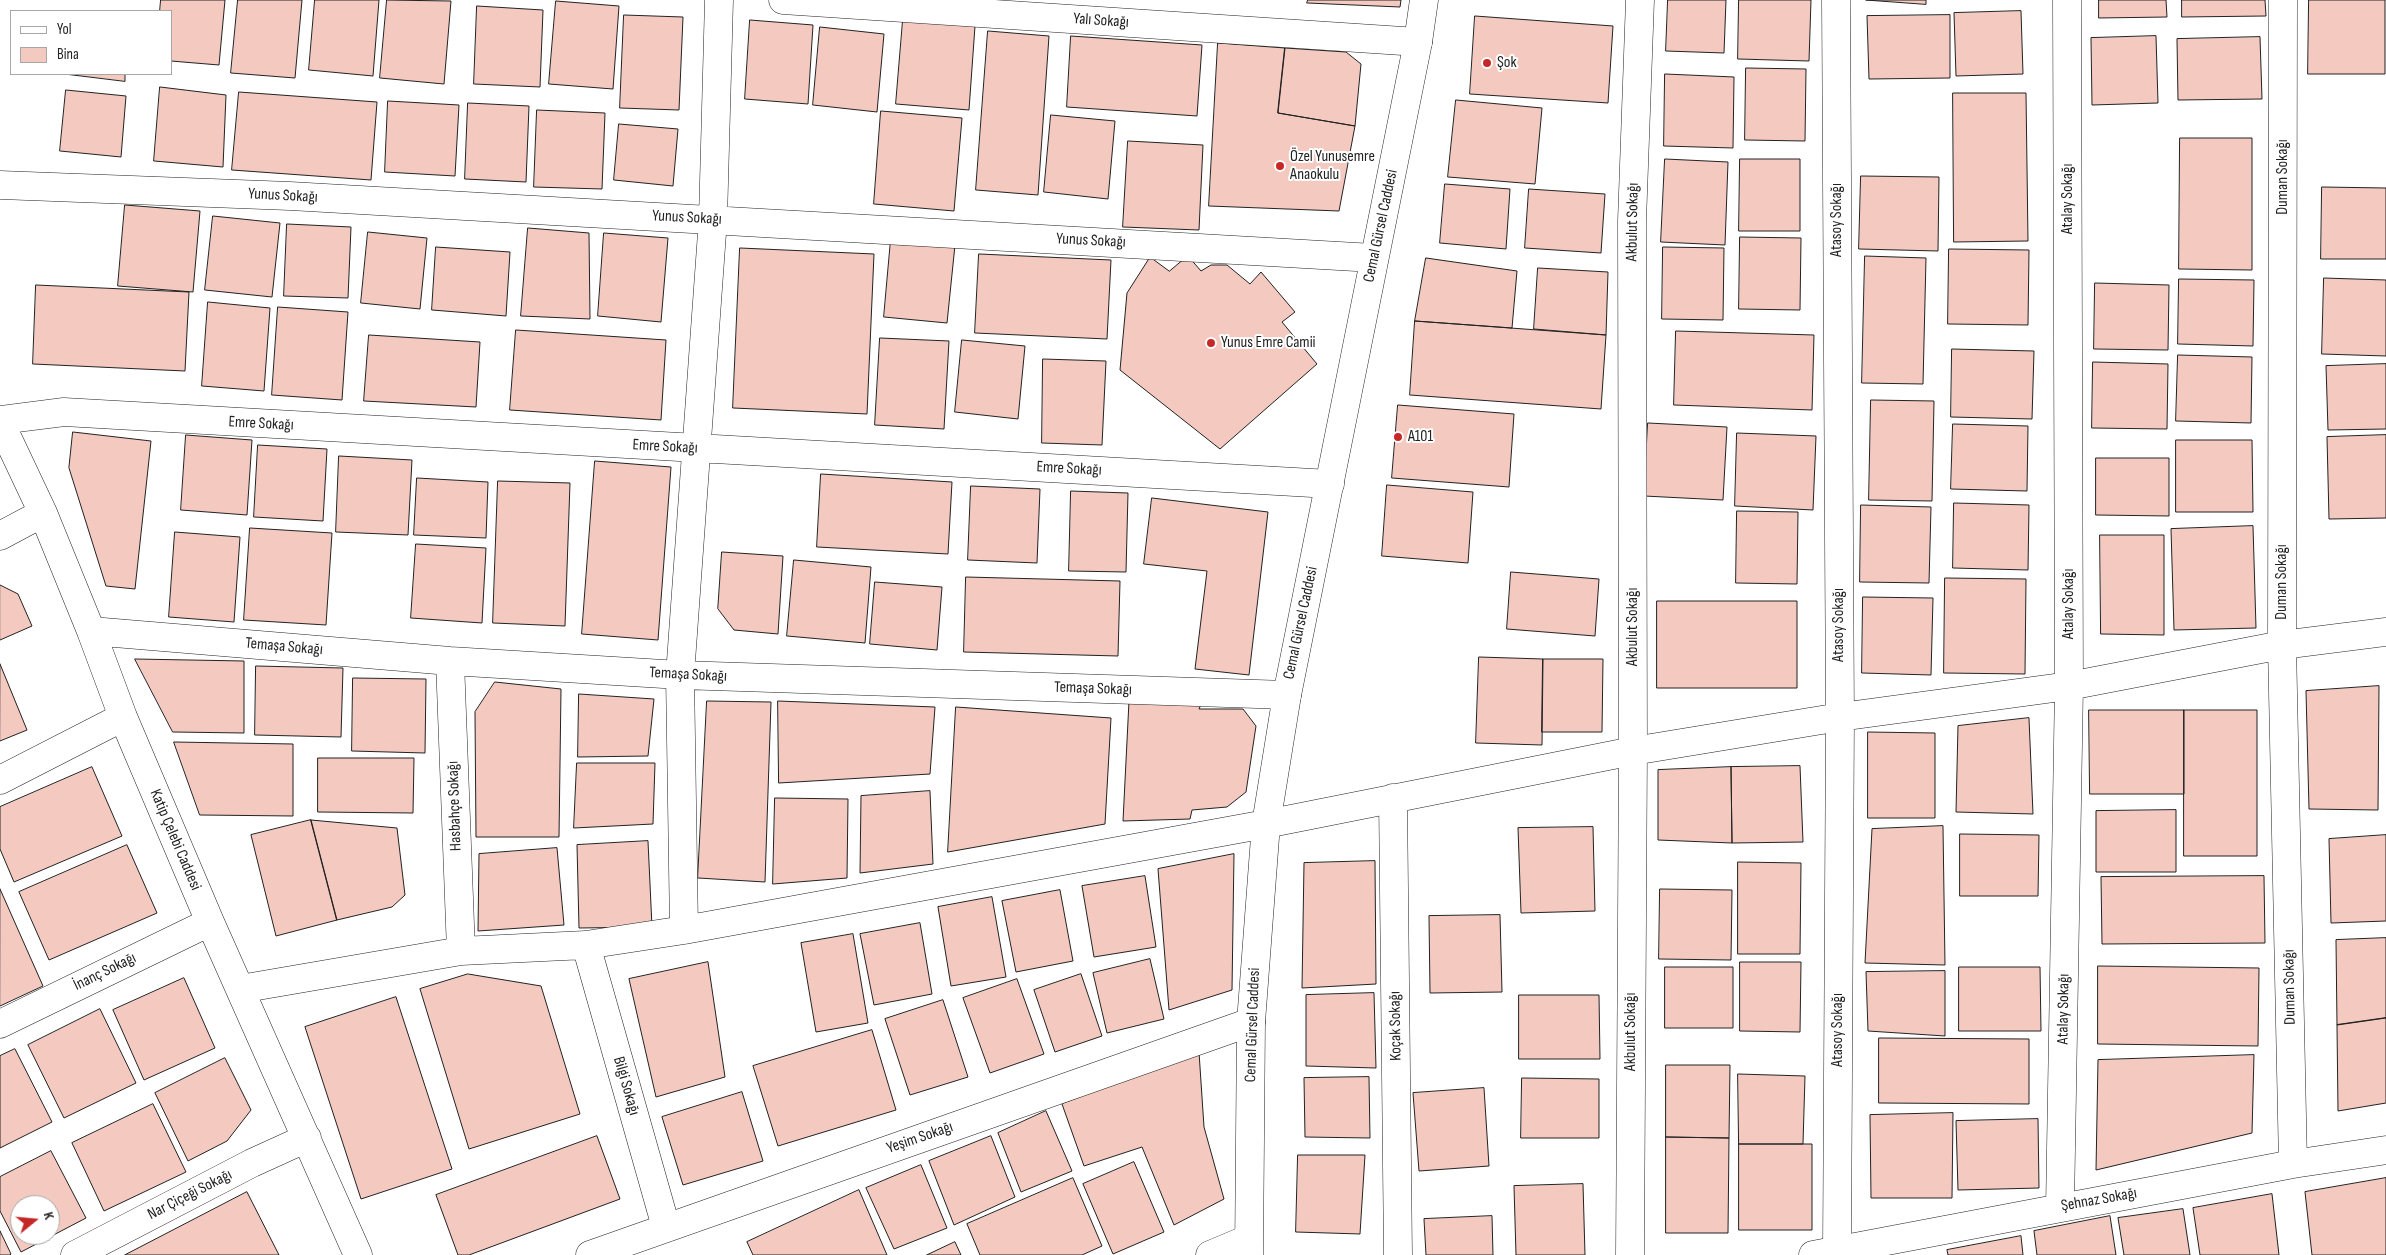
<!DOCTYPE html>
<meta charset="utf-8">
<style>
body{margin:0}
#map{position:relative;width:2386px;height:1255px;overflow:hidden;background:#fff;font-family:"Sofia Sans Condensed",sans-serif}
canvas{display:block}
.legend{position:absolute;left:10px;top:10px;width:162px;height:65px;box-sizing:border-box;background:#fff;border:1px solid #a7a7a7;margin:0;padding:6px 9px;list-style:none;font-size:15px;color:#222}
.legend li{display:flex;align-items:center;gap:10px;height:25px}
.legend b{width:25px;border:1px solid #a7a7a7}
.north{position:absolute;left:10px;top:1195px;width:50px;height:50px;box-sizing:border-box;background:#fff;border:1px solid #a7a7a7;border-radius:50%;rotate:73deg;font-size:14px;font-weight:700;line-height:20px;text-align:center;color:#222}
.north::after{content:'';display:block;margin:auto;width:18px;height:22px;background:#c62828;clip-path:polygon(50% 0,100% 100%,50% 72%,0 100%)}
</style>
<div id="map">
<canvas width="2386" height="1255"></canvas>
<ul class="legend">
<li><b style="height:6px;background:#fff"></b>Yol</li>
<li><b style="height:14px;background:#f3c9c0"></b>Bina</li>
</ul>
<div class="north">K</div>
</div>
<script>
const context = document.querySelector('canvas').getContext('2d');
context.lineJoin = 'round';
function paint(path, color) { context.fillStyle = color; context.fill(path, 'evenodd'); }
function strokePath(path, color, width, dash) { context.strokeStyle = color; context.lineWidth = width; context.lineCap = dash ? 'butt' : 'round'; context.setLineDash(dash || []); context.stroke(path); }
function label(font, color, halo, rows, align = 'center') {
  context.font = font + ' "Sofia Sans Condensed",sans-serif'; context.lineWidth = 4; context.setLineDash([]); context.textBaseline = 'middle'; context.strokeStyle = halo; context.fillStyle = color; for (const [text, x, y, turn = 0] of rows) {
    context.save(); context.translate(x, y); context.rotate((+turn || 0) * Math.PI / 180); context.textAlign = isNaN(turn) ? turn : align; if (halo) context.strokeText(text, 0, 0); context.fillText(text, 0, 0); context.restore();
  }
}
const building = new Path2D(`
 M161,0h64l-6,65 -48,-4v-50h-11z
 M238,0h64l-7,78 -64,-5z
 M315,0h64l-6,76 -64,-6z
 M387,0l64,1 -7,83 -64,-6z
 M1308,0h93l-1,7 -93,-4z
 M1668,0h58l-2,53 -58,-2z
 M1739,0h72l-2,61 -71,-2z
 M1866,0h60v4z
 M2099,0h67l1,17 -68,1z
 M2182,0h83l1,16 -84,1z
 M2309,0h76v74h-77z
 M556,1l63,5 -6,83 -64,-5z
 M477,6l66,4 -3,77 -66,-3z
 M2021,11l2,63 -67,2 -2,-63z
 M624,15l59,2 -4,93 -59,-2z
 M1950,15v63l-81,1 -2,-63z
 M1475,16l138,10 -5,77 -138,-9z
 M750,20l63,5 -5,79 -63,-5z
 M903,20l72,6 -6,84 -73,-6z
 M820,27l64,7 -7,78 -64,-7z
 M988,31l61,5 -11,159 -62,-5z
 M1071,36l131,9 -5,71 -130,-9z
 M2156,36l2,67 -66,2 -1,-67z
 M2260,37l2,62 -84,1 -1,-61z
 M1218,43l67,5 -7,65 77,13 -16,85 -130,-5z
 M1285,48l61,4 15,12 -6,62 -77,-13z
 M1746,68l60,1 -1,72 -60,-1z
 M65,74h60v7z
 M1665,74l69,3 -1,71 -69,-2z
 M160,87l66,8 -3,72 -69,-6z
 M66,90l60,6 -5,61 -61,-6z
 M239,92l138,10 -6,78 -139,-10z
 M1953,93h73l2,148 -74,1z
 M1456,100l86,8 -7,76 -87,-7z
 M388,101l71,4 -4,71 -70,-4z
 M468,103l61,3 -3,76 -61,-3z
 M537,110l68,3 -3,76 -68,-2z
 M881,111l81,7 -8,93 -80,-7z
 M1051,115l64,6 -7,78 -64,-7z
 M619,124l59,5 -5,57 -59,-6z
 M2180,138h72v132l-73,-1z
 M1128,141l75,4 -4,85 -76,-3z
 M1665,159l63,3 -3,83 -64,-3z
 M1740,159h60v72h-61z
 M1861,176l78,1 -1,74 -79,-2z
 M1445,184l65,5 -4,60 -66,-6z
 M2322,187l64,1v71h-65z
 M1529,189l76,5 -4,59 -76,-5z
 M125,205l75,6 -7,81 -75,-6z
 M213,216l67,7 -8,74 -67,-7z
 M287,224l64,3 -3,71 -64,-2z
 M528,228l61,5 1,86 -69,-3z
 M368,232l59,6 -7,71 -59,-6z
 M604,233l64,5 -7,84 -63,-6z
 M1740,237l61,1 -1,72 -61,-1z
 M891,239l64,6 -8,78 -63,-6z
 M436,247l74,5 -4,64 -74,-6z
 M1663,247l61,1 -1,72 -61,-1z
 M740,248l134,6 -7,160 -134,-6z
 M1949,249l80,1 -1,75 -80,-1z
 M979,254l132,6 -4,79 -132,-6z
 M1188,256l13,15 10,-6h16l23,19 11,-12 34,40 -13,10 35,42 -97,85 -100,-79 7,-77 23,-36 19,14z
 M1865,256l61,2 -3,126 -61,-1z
 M1426,258l91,13 -5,57 -97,-7z
 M1538,268l70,4 -2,63 -72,-6z
 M2324,278l62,2v76l-64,-2z
 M2179,279l75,1 -1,66 -75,-2z
 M2095,283l74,2 -1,65 -74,-1z
 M36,285l153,7 -4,79 -152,-7z
 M208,302l62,6 -6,83 -62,-5z
 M278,307l70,5 -6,88 -70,-5z
 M1415,321l191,14 -5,74 -191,-14z
 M516,330l150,10 -5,80 -151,-10z
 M1676,331l138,4 -2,75 -138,-5z
 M369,335l111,7 -4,65 -112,-6z
 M880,338l69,3 -5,88 -69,-4z
 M962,340l63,6 -7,73 -63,-7z
 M1952,349l82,2 -2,68 -81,-2z
 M2178,355l74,2 -1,66 -75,-2z
 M1043,359l63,2 -4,84 -60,-2z
 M2093,362l75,2 -1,65 -75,-1z
 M2386,364v65l-58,1 -2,-64z
 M1871,400l63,1 -2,100 -63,-1z
 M1398,405l116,9 -5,73 -117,-9z
 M1648,423l79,4 -4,73 -79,-4z
 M1953,424l75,2 -1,65 -76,-2z
 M73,432l78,9 -16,148 -29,-3 -37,-118z
 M1737,433l79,3 -3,74 -78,-4z
 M186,435l66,5 -5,75 -66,-5z
 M2386,435v83l-57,1 -2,-82z
 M2176,440h76l1,72h-77z
 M258,445l69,4 -4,72 -69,-4z
 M339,456l73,4 -4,75 -72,-3z
 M2096,458h73v58l-73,-1z
 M595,461l76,6 -13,173 -76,-6z
 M821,474l131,8 -4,72 -131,-7z
 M417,478l71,4 -2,56 -72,-3z
 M498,481l72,2 -5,143 -72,-3z
 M1387,485l86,7 -5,71 -86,-7z
 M971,486l69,3 -3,74 -69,-3z
 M1071,491l57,2 -2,79 -57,-1z
 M1152,498l116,14 -19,163 -54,-6 12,-98 -63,-7z
 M1954,503l75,2 -1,65 -75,-2z
 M1861,505l70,2 -2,76 -69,-1z
 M1737,511l61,1 -1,72 -61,-1z
 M2253,526l3,102 -82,2 -3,-101z
 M250,528l82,5 -6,92 -82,-5z
 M175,532l65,5 -6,85 -65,-5z
 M2100,535h64v100l-63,-1z
 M416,544l70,4 -4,75 -71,-5z
 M722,552l61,4 -5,78 -44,-4 -16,-21z
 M794,560l77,7 -6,76 -78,-7z
 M1511,572l88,7 -4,57 -88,-7z
 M966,577l154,4 -2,75 -154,-4z
 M1945,578l81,1 -1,95 -81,-1z
 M875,582l67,5 -5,63 -67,-6z
 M0,585l18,9 14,32 -32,14z
 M1863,597l70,1 -2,77 -69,-2z
 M1657,601h140v87h-140z
 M1479,657l64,2 -1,86 -66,-2z
 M135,659l109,2v72l-71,-1z
 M1543,659h60l-1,73h-60z
 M0,664l27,66 -27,11z
 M256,666l87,2 -2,69 -86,-2z
 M353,678l73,1 -1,74 -73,-2z
 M495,682l66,7 -2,148h-83l-1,-125z
 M2379,686l-1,124 -69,-1 -3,-118z
 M579,694l75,5 -6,57 -70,1z
 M1203,700l-4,9h44l13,17 -10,66 -19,15 -35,3 -2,9 -67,2 6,-120z
 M707,701l64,1 -6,180 -67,-4z
 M778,701l157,6 -5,67 -151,9z
 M956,707l155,11 -6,106 -157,28z
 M2089,710h95v84h-94z
 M2184,710h73v146h-73z
 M2029,718l4,96 -77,-2 2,-86z
 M1868,732l67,1v85h-67z
 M174,742l119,2v72l-93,-1z
 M318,758h96l-1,55 -95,-1z
 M577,763h78l-2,61 -79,4z
 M1800,766l3,76 -71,1 -1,-76z
 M92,767l30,69 -108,46 -14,-33v-42z
 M1731,767l1,76 -74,-3v-70z
 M930,791l3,73 -73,9 1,-77z
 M775,798l73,1 -1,79 -74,6z
 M2176,810v62h-80v-61z
 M311,820l26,100 -61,16 -25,-101z
 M311,820l86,8 8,67 -13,12 -55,13z
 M1943,826l2,139 -80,-2 7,-134z
 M1593,827l2,84 -74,2 -3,-85z
 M1960,834l79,1 -1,61h-78z
 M2386,835v86l-55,2 -2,-84z
 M648,841l4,86 -73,1 -2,-83z
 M127,845l30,68 -108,47 -30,-68z
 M557,848l7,77 -86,6 1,-77z
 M1234,854l-2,136 -63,20 -11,-141z
 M1375,861l1,123 -74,4 2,-125z
 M1738,862l63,1 -1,91h-62z
 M1145,876l11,71 -62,10 -12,-71z
 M2264,876l1,67 -163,1 -1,-67z
 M0,889l43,97 -43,20z
 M1660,889l72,1 -1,70 -72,-1z
 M1060,890l13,71 -57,11 -14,-71z
 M992,897l14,80 -55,9 -13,-79z
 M1500,915l2,77 -72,1 -1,-77z
 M920,923l12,71 -58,11 -14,-71z
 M853,934l15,89 -52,9 -15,-89z
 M2386,938v80l-49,7 -1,-85z
 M1150,959l14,60 -57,14 -14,-60z
 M708,962l17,115 -69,20 -27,-118z
 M1740,962h61l-1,70 -60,-1z
 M2098,966l161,2 -1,78 -160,-2z
 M1665,967h68v61h-68z
 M1959,967h81l1,64h-82z
 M1945,971v65l-77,-5 -2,-59z
 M468,974l73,12 39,128 -111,35 -49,-160z
 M1081,974l21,62 -47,16 -21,-62z
 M184,978l31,70 -71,32 -31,-70z
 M1017,979l27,75 -54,19 -27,-75z
 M1374,993l2,75 -70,-2v-71z
 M1519,995h80l1,64h-81z
 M396,997l56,172 -91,30 -56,-172z
 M943,1000l25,77 -58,18 -25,-76z
 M100,1009l36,74 -72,35 -36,-73z
 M2386,1018v85l-48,8 -1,-86z
 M872,1030l24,80 -118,36 -25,-80z
 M1879,1038l150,1v65l-150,-1z
 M15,1049l37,73 -52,26v-92z
 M1199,1052l5,75 20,72 -50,26 -32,-78 -58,19 -22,-62z
 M2254,1055l-2,78 -156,37 2,-110z
 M225,1058l26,52 -24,31 -39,20 -33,-68z
 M1666,1065h64l-1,73 -63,-1z
 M1738,1074l67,2 -2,68h-64z
 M1369,1077l1,61 -65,-1 -1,-59z
 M1522,1078l77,1v59h-78z
 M1484,1088l5,78 -70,5 -6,-78z
 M742,1092l21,69 -80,24 -21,-68z
 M153,1104l33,68 -82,39 -32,-68z
 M1046,1111l26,60 -51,21 -23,-59z
 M1953,1113l-1,85h-81l-1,-83z
 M2038,1119l1,69 -81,2 -2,-69z
 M597,1136l23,63 -151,56h-11l-22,-60z
 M991,1136l24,61 -61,28 -25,-64z
 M1666,1137l63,1 -1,95h-62z
 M1739,1144h73v86h-73z
 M51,1151l35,67 -65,34 -21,-41v-34zM20,1205h30v30h-30z
 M1298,1155h67l-5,79 -64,-2z
 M1134,1162l30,70 -51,22 -30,-70z
 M921,1165l26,63 -53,21 -28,-61z
 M1073,1178l29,68 -20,9h-102l-13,-31z
 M2386,1178v77h-74l-7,-63z
 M1583,1184l2,71h-69l-2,-69z
 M859,1190l28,65h-134l-6,-13z
 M247,1192l32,63h-154z
 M2272,1194l7,61h-79l-7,-47z
 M2183,1209l7,46h-66l-6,-37z
 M1492,1216l1,39h-67l-2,-36z
 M2110,1216l6,39h-79l-3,-24z
 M0,1231l11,23 -1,1h-10z
 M2021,1236l2,19h-75l-1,-5z
 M955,1242l6,13h-34z`);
const street = new Path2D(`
 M783,0l635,42
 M1836,0l4,717 -3,533
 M2283,0l-1,645 11,519
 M0,185l290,11 1084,62
 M0,420l64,-8 1266,72
 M0,422l43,91 48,118 32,86 87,205 148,333
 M0,536l43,-23
 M91,631l359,30 230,14 607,20
 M450,661l11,290
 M0,780l123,-63
 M1393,798l5,457
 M684,930l-4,-255 33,-456 6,-219
 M586,945l80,282
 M240,989l221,-38 125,-6 98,-15 582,-106 367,-73 207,-34 229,-31 213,-41 104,-13
 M0,1024l210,-102
 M2060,1207l9,-521 -2,-686
 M75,1255l177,-92 55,-25
 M590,1255l661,-233
 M1210,1255l38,-16
 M1630,1255l3,-504 -1,-530 8,-221
 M1813,1255l480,-91 93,-14`);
const secondary = new Path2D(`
 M1249,1255l2,-233 15,-198 21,-129 131,-653 6,-42`);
const markers = [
 [1487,63,5,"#c62828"],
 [1280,166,5,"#c62828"],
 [1211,343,5,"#c62828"],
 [1398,437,5,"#c62828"]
];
const streetNames = [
 ["Yalı Sokağı",1101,21,4],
 ["Duman Sokağı",2283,177,-90],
 ["Yunus Sokağı",283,196,3],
 ["Atalay Sokağı",2068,199,-90],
 ["Yunus Sokağı",687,218,3],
 ["Atasoy Sokağı",1837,220,-90],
 ["Akbulut Sokağı",1633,222,-89],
 ["Cemal Gürsel Caddesi",1381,226,-78],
 ["Yunus Sokağı",1091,241,3],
 ["Emre Sokağı",261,424,3],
 ["Emre Sokağı",665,447,3],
 ["Emre Sokağı",1069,469,3],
 ["Duman Sokağı",2282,582,-90],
 ["Atalay Sokağı",2069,604,-90],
 ["Cemal Gürsel Caddesi",1301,623,-78],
 ["Atasoy Sokağı",1839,625,-90],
 ["Akbulut Sokağı",1633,627,-90],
 ["Temaşa Sokağı",284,647,5],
 ["Temaşa Sokağı",688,675,3],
 ["Temaşa Sokağı",1093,689,2],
 ["Hasbahçe Sokağı",455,806,-92],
 ["Katip Çelebi Caddesi",175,840,67],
 ["İnanç Sokağı",105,972,-26],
 ["Duman Sokağı",2290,987,-91],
 ["Atalay Sokağı",2064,1009,-89],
 ["Cemal Gürsel Caddesi",1253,1025,-88],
 ["Koçak Sokağı",1396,1026,-91],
 ["Atasoy Sokağı",1838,1030,-90],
 ["Akbulut Sokağı",1631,1032,-90],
 ["Bilgi Sokağı",626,1086,74],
 ["Yeşim Sokağı",920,1138,-19],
 ["Nar Çiçeği Sokağı",190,1195,-27],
 ["Şehnaz Sokağı",2099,1200,-10]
];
const poiNames = [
 ["Şok",1497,63],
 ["Özel Yunusemre",1290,157],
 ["Anaokulu",1290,175],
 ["Yunus Emre Camii",1221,343],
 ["A101",1408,437]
];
paint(building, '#f3c9c0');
strokePath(building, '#222', 1);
strokePath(street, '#222', 29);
strokePath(secondary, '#222', 29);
strokePath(street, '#fff', 28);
strokePath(secondary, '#fff', 28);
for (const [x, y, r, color] of markers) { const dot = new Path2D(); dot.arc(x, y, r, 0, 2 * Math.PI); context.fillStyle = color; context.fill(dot); strokePath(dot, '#fff', 2); }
label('16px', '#222', '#fff', streetNames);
label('16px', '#222', '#fff', poiNames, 'left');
</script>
